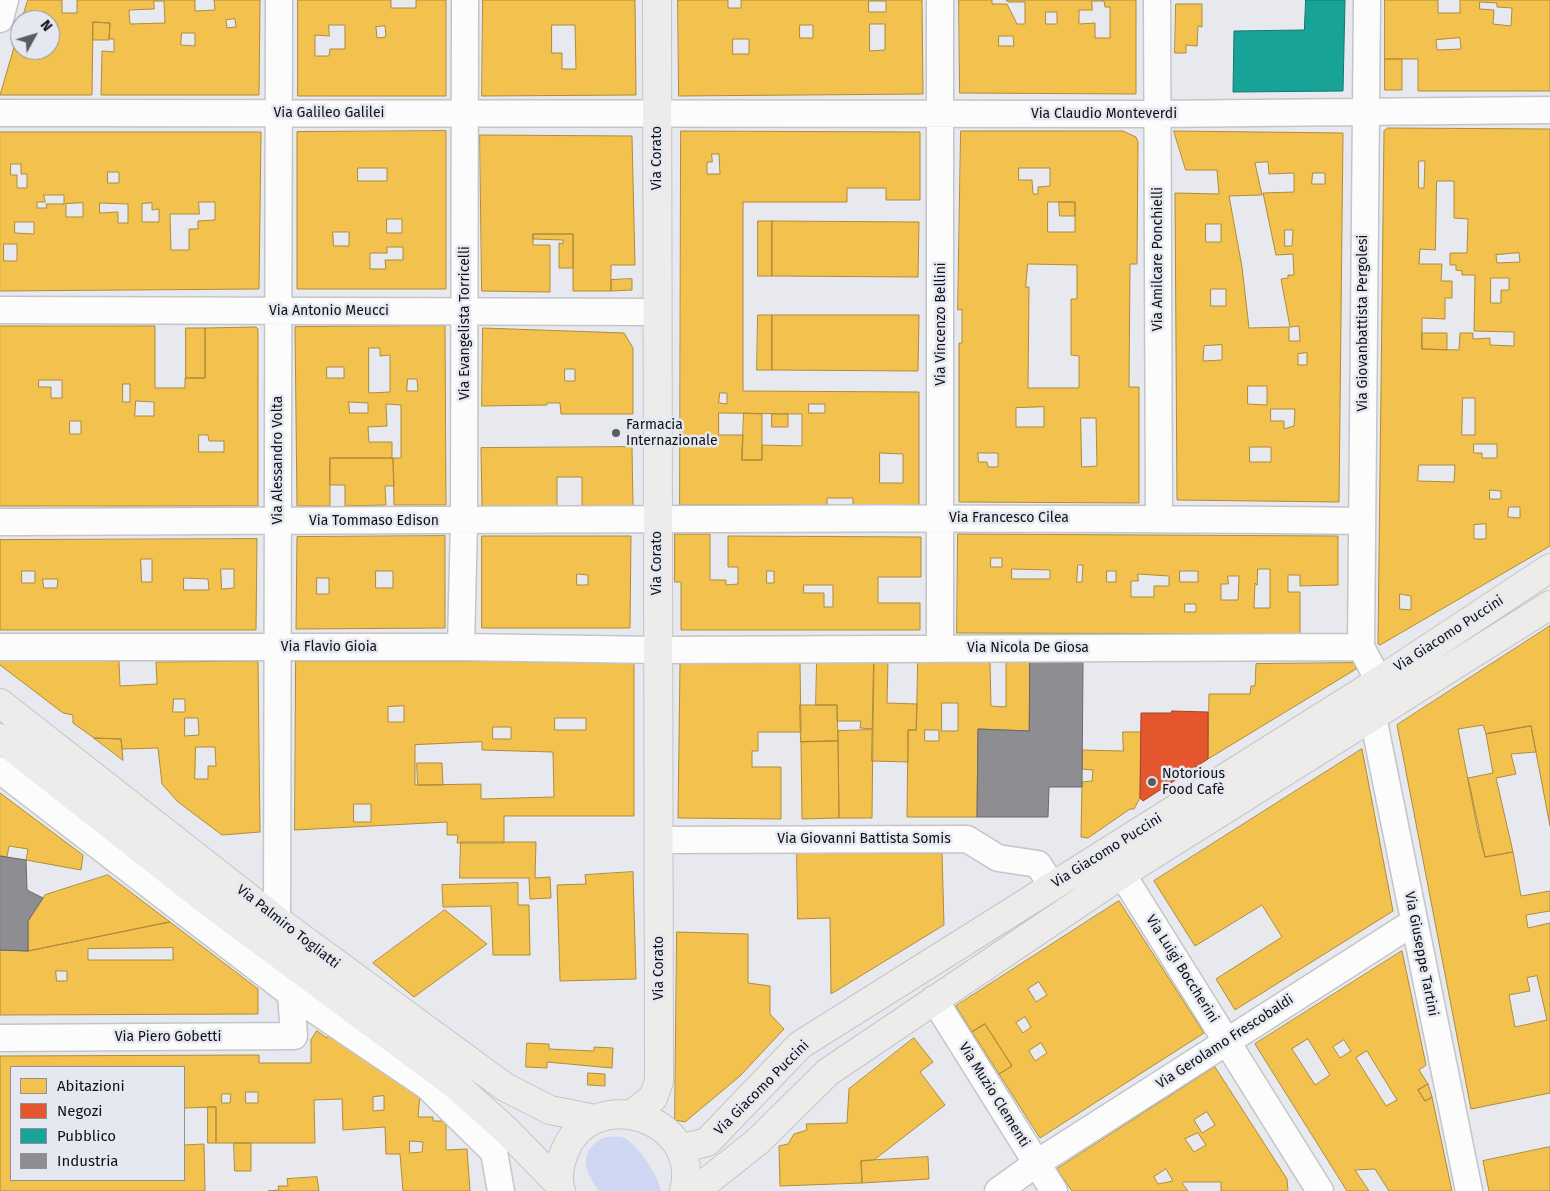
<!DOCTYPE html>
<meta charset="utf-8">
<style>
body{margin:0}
#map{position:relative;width:1550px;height:1191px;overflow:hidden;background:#e8e9ee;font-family:"Fira Sans",sans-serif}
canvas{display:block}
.legend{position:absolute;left:10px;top:1066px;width:175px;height:115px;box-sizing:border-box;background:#e5e8f1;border:1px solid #909299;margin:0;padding:6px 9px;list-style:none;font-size:15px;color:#101114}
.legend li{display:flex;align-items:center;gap:10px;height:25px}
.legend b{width:25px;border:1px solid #909299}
.north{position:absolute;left:10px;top:10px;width:50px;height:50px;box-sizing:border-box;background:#e5e8f1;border:1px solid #909299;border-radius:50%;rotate:51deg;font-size:14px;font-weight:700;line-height:20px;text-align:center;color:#101114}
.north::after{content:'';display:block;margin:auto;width:18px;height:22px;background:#5c5d60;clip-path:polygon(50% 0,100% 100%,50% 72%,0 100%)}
</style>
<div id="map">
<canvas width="1550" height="1191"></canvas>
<ul class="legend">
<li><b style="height:14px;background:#f2c14e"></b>Abitazioni</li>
<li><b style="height:14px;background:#e4572e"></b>Negozi</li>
<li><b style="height:14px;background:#17a398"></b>Pubblico</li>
<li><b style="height:14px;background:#8d8d92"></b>Industria</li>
</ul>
<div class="north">N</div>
</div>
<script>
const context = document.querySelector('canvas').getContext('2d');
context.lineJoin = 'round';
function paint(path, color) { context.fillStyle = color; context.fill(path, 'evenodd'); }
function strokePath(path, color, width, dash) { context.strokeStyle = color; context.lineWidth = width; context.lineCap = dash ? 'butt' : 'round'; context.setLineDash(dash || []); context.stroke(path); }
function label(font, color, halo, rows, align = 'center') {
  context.font = font + ' "Fira Sans",sans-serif'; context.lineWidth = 5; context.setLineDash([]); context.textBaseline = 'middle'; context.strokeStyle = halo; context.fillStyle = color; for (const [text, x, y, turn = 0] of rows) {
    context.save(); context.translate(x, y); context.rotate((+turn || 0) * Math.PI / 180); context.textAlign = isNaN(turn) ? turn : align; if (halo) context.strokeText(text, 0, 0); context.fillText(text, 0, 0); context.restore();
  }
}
const green = new Path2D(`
 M606,1137c5,0 11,-1 16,0 13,3 38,41 39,54h-62c-15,-20 -22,-42 7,-54z`);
const homes = new Path2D(`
 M28,0h34v13h15v-13h118v11l20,-1 -1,-10h46l-1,95h-158l1,-44 12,1v-13h-5l1,-16 -17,-1 -1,73h-92l20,-68v23h30v-30h-28zM154,1h10l1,22 -35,1 -1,-14 25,-1zM235,19l1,8 -9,1 -1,-8zM182,33h13v13l-14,-1z
 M298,0h93v8h25v-8h30v96h-148zM329,25h16v24h-15l-1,7h-14v-21l14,1zM385,26l1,11 -9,1 -1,-11z
 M483,0h152l1,95 -154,1zM552,25h23l1,44h-14v-16h-10z
 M678,0h50v8h13v-8h181l1,94 -244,2zM869,1h17v11h-17zM870,24h15v26l-15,1zM800,25h13v13h-13zM733,39h16v15h-16z
 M959,0h33v4h15l10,20h8v-22h-17l-2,-2h130v94l-176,-1zM1092,1h12l1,6h5v31h-15v-15l-16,1v-14h13zM1046,12h11v12h-11zM999,36h14l1,10h-15z
 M1385,0h53v13h22v-13h90v91h-132v-32h-33zM1480,2l17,1v4l15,1 -1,18 -18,-2 1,-14 -14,-1zM1460,38l1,11 -24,1 -1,-10z
 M1176,4h26v23l-4,-1 -1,20 -11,-1v8h-11z
 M93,22l17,1 -1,17h-16z
 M1385,59h17v31h-17z
 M1388,128l162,1v417l-170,99 -2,-1 6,-513zM1419,161h6l-1,27h-5zM1437,181h17v37l14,1 -1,34h-17v12h6v5l6,1v4h13l-1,56 40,1v14l-24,-1v-7l-17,1v-6h-13l-1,17 -37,-1v-31l23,1v-21h7v-17h-11l1,-17h-23l1,-15 15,1zM1519,253l1,9 -23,1 -1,-8zM1491,278h18v12h-8v13h-10zM1463,398h12v37h-13zM1474,444h23v14h-15v-5h-8zM1419,465h36l-1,17 -36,-1zM1490,490l11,1v8h-11zM1509,507h11v11l-12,-1zM1486,524v15h-12v-14zM1400,594l11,2v14l-11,-1z
 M446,131v158h-149v-157zM358,168h29v13h-29zM387,219h15v14h-15zM333,232h16v14h-15zM387,247h16v13h-18l1,9h-16v-16h17z
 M681,131l239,1v68h-34v-12h-39v14h-104v189l176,1v113h-66v-7h-26v7h-147zM712,154h7l1,20h-13v-12h5zM720,393h7v11l-8,-1zM809,404h16v9h-16zM719,413l83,1v32l-40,-1v15h-20l1,-25h-24zM880,453l23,1v29h-23z
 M961,131h162l13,6 2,5 -1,122h-7l-1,123h10v116l-180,-1v-159h3v-34l-4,1zM1019,168h31v18l-12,1v7h-5l-1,-14h-13zM1048,202h27v30h-27zM1028,264l49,1v34h-6v56l8,1v32h-51l1,-101h-3zM1044,407v20h-28v-19zM1081,418h15l1,48 -15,1zM978,453h20v14h-10l-1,-5h-8z
 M1174,131l169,2 -4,369 -162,-2 -2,-307 44,1 -2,-24h-31zM1268,162l1,12 25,-1v19l-31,1 13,62 17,-1 1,21h-6v3l-7,1 9,48 9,-1 1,15h-11v-14l-40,1 -7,-61 -13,-71 33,-1 -7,-32zM1313,173h12v11h-13zM1206,224h15v18h-15zM1285,230h8l-1,16h-7zM1211,289h15v17h-15zM1222,345v15l-19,1 1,-15zM1307,353v12h-9v-11zM1248,386h19v19l-19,-1zM1271,409h24l-1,17 -10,3v-8h-13zM1250,447h21v15h-21z
 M0,132h261l-2,157 -259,2zM11,164h10v10h6v14h-10v-13h-6zM108,172h11v11h-11zM44,195h20v9h-18l1,4h-10v-6h8zM199,202h16v18l-17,1v8h-9v21h-18l-1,-36h29zM83,203v14h-17v-13zM100,203l28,1v19h-10v-11l-18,1zM152,203v7l7,-1v13h-17v-18zM15,222h19v12l-19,-1zM4,244h13v17h-13z
 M480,135l152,1 3,129h-24v26h-38v-57h-40v11h17v47l-68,-1z
 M1059,202h16v14h-15z
 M758,221h14v55h-14z
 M772,221l147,1 -1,55 -146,-1z
 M533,234h40v34h-14v-25l4,1v-4l-30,-1z
 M632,279v11l-21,1v-11z
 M758,315h14v55h-15z
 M772,315h147l-1,56 -146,-1z
 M0,326h155v62h30v-10h20v-50l51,-1 2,2v177h-258zM39,380h23v18h-11v-11h-12zM123,384h7v18h-7zM136,401l18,1v14h-19zM70,421h11v13h-11zM199,435h9l1,6h15v11h-25z
 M445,326l1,179h-52l-1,-47h8v-53l-15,-1 1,22 -19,1 1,15h23v16h-62v48h-33l-2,-179zM369,348h11v8l10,-1v37l-21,1zM327,367h17v11h-17zM408,379h9l1,12h-11zM349,402l19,1v10h-18z
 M186,328h19v50h-19z
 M483,328l141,5 9,15v66h-72l-1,-11h-13v2l-65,1zM565,369h10v12h-10z
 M1422,333h25v17l-25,-1z
 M744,413l18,1v46h-20z
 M772,414h16v13h-16z
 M632,447l1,59h-53l2,-1v-28h-25v29l-75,1 -1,-59z
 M330,458h63l1,28h-9l1,19 -41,1v-21h-15z
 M675,534h35v46h16v5l12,-1v-17h-10v-31l193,1v40h-43v26h42v27h-239v-48h-6zM767,571h7v12h-7zM804,585h29v22h-9v-14h-20z
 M958,534l380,2v49l-38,1v-11h-12v17h12v42l-343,-1zM991,558h11v9h-11zM1078,565h5l-1,17h-5zM1012,569l38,1v9h-38zM1258,569h12v39h-16l1,-25 2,2zM1107,571h9v11h-9zM1180,571h18v11h-18zM1138,574l31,2v10h-15v11h-23v-16h7zM1228,576h11l-1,24h-17v-16h7zM1185,604h11v8h-11z
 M445,536v92l-149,1 1,-92zM376,571h17v17h-17zM317,578h12v16h-12z
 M482,536h149l-1,92h-148zM577,574l11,1v10h-11z
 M257,539l-1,91h-256v-90zM141,559h11v23h-10zM221,569h13v19l-12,1zM22,571h13v12h-13zM184,578l24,1 1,11h-25zM43,579h15l-1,9h-13z
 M1550,626v200l-19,-100 -45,8 -3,-9 -25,4 20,102 7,26 28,-5 8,44 29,-5v20l-24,4 2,13 22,-5v170l-79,16 -74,-384zM1537,976l10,44 -32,7 -6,-32 21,-4 -3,-13z
 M0,658l119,3 1,25 37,-2 -1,-22 102,-1 2,171 -38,3 -44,-33 -16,-18 -4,-36 -36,1 -1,-10 -27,-1 -21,-15v-8l-10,-2 -63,-48zM174,699h11v13h-12zM185,718h13l1,17 -14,1zM196,747h19l1,19h-8v13h-13z
 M296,661h338v155h-130v27h-47l1,-8h-11v-13l-152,8zM404,706v16h-16v-15zM555,718h31v12h-31zM493,727h18v12h-18zM482,742v8l71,2 1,45 -73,2v-15l-66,1v-40zM354,804h17v18h-17z
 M817,661h57l-1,68 -13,-1 1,-7h-24v-16h-21z
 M874,661h14l-1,42 30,1 -1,26h-8v32l-36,-1z
 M800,662l1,70h-43v19h-6v16h29v52l-103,-1 2,-154z
 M918,662h72l1,44 15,1v-45h24l-1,69 -51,-2 -1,88h-70l1,-87h8zM942,703h16v28h-16zM925,730h14v11h-14z
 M1355,663l1,6 -148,90 1,-65h41l1,-8h4l1,-22z
 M800,705h37l1,36 -37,1z
 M1531,726l5,26 -25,2 5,20 -20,4 17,74 -28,5 -17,-79 25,-5 -7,-39z
 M873,730l-1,88h-33l-1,-87z
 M1123,732h18l-1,66 -6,11h-4l-42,29 -7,-1 1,-55 10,-1 1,-11 -11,-1v-19l41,1z
 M94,738l27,1 2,21z
 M838,741l1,77 -37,1 -1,-77z
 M1362,749l31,162 -158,99 -19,-31 66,-42 -20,-32 -67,41 -41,-65z
 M417,763h25l1,22h-25z
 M0,793l83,62 -2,15 -55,-10 2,-11 -19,-3 -2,11 -7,-1z
 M461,842h75l-1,36 15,-1 1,21 -21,1 -1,-21h-69z
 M797,853h145l2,72 -113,69 -1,-76 -32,1z
 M633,872l3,107 -76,2 -3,-96 29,-1 -1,-9z
 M108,875l62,47 -142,29v-30l17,-26z
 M518,883v22h11l1,50h-37l-2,-49 -48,1 -1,-22z
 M1119,901l85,132 -164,105 -41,-64 13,-8 -27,-42 -13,8 -16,-26zM1039,982l8,13 -11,7 -8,-13zM1025,1017l6,10 -8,6 -7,-10zM1041,1043l6,10 -12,8 -6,-10z
 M445,910l42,34 -73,53 -41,-34z
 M170,922l88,67v25l-258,1v-65l28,1zM173,948v12h-85v-11zM56,971h11v10h-10z
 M677,932l71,2v49l22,3v28l14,15 -44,47 -55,46 -10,-2z
 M1402,951l24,114 -7,5 9,14 -10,6 7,11 7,-4 20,94h-63l-14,-22 -20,1 14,21h-22l-92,-147zM1308,1039l22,36 -15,10 -23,-36zM1344,1040l7,11 -11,7 -7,-11zM1367,1051l30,49 -11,6 -30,-48z
 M985,1024l27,42 -13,8 -27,-42z
 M317,1031l10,7 4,-6 89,62 -2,23h15v4h13v29l21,-1 3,42h-67l-3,-37h-14l-1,-27 -42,3 -1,-31 -28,1 1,43h-99v-36l-32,1v-41h-173v113h173v-35l20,-1 1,47h-205v-135l259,-1v8h52v-23zM246,1092h12v11h-12zM222,1094h9l-1,9h-8zM384,1096v14l-11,1v-14zM410,1141l13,1 -1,10 -12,1z
 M914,1038l19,24 -13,10 25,33 -71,55 -13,1 1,22 -82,3 -1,-40 9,-2 6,-10 13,-4 -1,-6 41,-1 2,-34z
 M527,1043l22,1v5l45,2v-4l19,1 -1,20 -65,-6v6l-21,-1z
 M1215,1067l72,112 1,12h-67v-9h-37l-2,1 6,8h-116l-15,-22zM1207,1112l8,13 -13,8 -8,-13zM1198,1133l8,12 -12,7 -9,-13zM1166,1169l7,12 -15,3 -4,-7z
 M588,1073l17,1v12l-17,-1z
 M1428,1084l4,13 -7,4 -7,-11z
 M208,1107h8v36h-8z
 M234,1143h17v28h-16z
 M1550,1147v44h-61l-6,-30z
 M928,1157l1,22 -67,4 -1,-22z
 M317,1177l2,14h-51l11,-1 -1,-4h10l-1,-7z`);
const shops = new Path2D(`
 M1172,711l36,1v47l-65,42 -3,-3 1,-85h30z`);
const public = new Path2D(`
 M1306,0h39l-2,91 -110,1 1,-61 70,-1z`);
const industry = new Path2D(`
 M1030,662h53l-1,125h-33l-1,30h-71l1,-88 51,2z
 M0,856l26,4 1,30 16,8 -15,23v30l-28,-1z`);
const street = new Path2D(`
 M940,0v648
 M1157,0l2,519
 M1367,0l-6,647 18,34
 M0,19l5,-19
 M0,113l1157,1 393,-4
 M0,310l657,2
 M0,522c454,-2 907,-6 1361,-1
 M0,647h461l196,3 704,-3
 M461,647l3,-126 1,-521
 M1373,717l96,474
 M0,770l291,224 136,92 67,66 7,39
 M659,840l308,-1 31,19 40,6 14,22
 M1122,874l198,317
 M277,920l2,-920
 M934,999l120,192
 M0,1038l294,-2 -3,-42
 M998,1191l39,-28 377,-241`);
const secondary = new Path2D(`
 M0,703l277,217 228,167 45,23 45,9
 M0,738l206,162 252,187 48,43 53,54
 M632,1114l21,-16 6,-17 -2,-1081
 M680,1149l27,-7 93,-97 579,-364 171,-113
 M561,1191c-4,-13 -2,-25 3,-38 27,-71 139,-36 120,38
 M695,1191l62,-49 71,-70 294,-198 428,-269`);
const markers = [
 [616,433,5,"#5c5d60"],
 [1152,782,5,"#5c5d60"]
];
const streetNames = [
 ["Via Galileo Galilei",329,113],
 ["Via Claudio Monteverdi",1104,114],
 ["Via Corato",657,158,-90],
 ["Via Amilcare Ponchielli",1158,259,-90],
 ["Via Antonio Meucci",329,311],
 ["Via Evangelista Torricelli",465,323,-90],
 ["Via Giovanbattista Pergolesi",1363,323,-90],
 ["Via Vincenzo Bellini",941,324,-90],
 ["Via Alessandro Volta",278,460,-90],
 ["Via Francesco Cilea",1009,518],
 ["Via Tommaso Edison",374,521],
 ["Via Corato",657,563,-90],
 ["Via Giacomo Puccini",1449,634,-33],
 ["Via Flavio Gioia",329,647],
 ["Via Nicola De Giosa",1028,648],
 ["Via Giovanni Battista Somis",864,839],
 ["Via Giacomo Puccini",1107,851,-32],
 ["Via Palmiro Togliatti",288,927,38],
 ["Via Giuseppe Tartini",1421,954,79],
 ["Via Corato",659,968,-90],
 ["Via Luigi Boccherini",1182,969,58],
 ["Via Piero Gobetti",168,1037],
 ["Via Gerolamo Frescobaldi",1225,1042,-33],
 ["Via Giacomo Puccini",762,1088,-45],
 ["Via Muzio Clementi",994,1095,58]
];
const poiNames = [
 ["Farmacia",626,425],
 ["Internazionale",626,441],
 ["Notorious",1162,774],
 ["Food Cafè",1162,790]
];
paint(green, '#d0d7f2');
paint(homes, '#f2c14e');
strokePath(homes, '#ae8c3d', 1);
paint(shops, '#e4572e');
strokePath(shops, '#a44226', 1);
paint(public, '#17a398');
strokePath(public, '#157770', 1);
paint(industry, '#8d8d92');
strokePath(industry, '#68686c', 1);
strokePath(street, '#c4c5c8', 29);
strokePath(secondary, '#c4c5c8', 30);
strokePath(street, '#fcfcfc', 26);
strokePath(secondary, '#eeecea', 28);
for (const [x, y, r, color] of markers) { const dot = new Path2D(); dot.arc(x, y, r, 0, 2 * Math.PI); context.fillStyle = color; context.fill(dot); strokePath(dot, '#e5e8f1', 2); }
label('14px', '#101114', '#e5e8f1', streetNames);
label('14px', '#101114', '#e5e8f1', poiNames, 'left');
</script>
